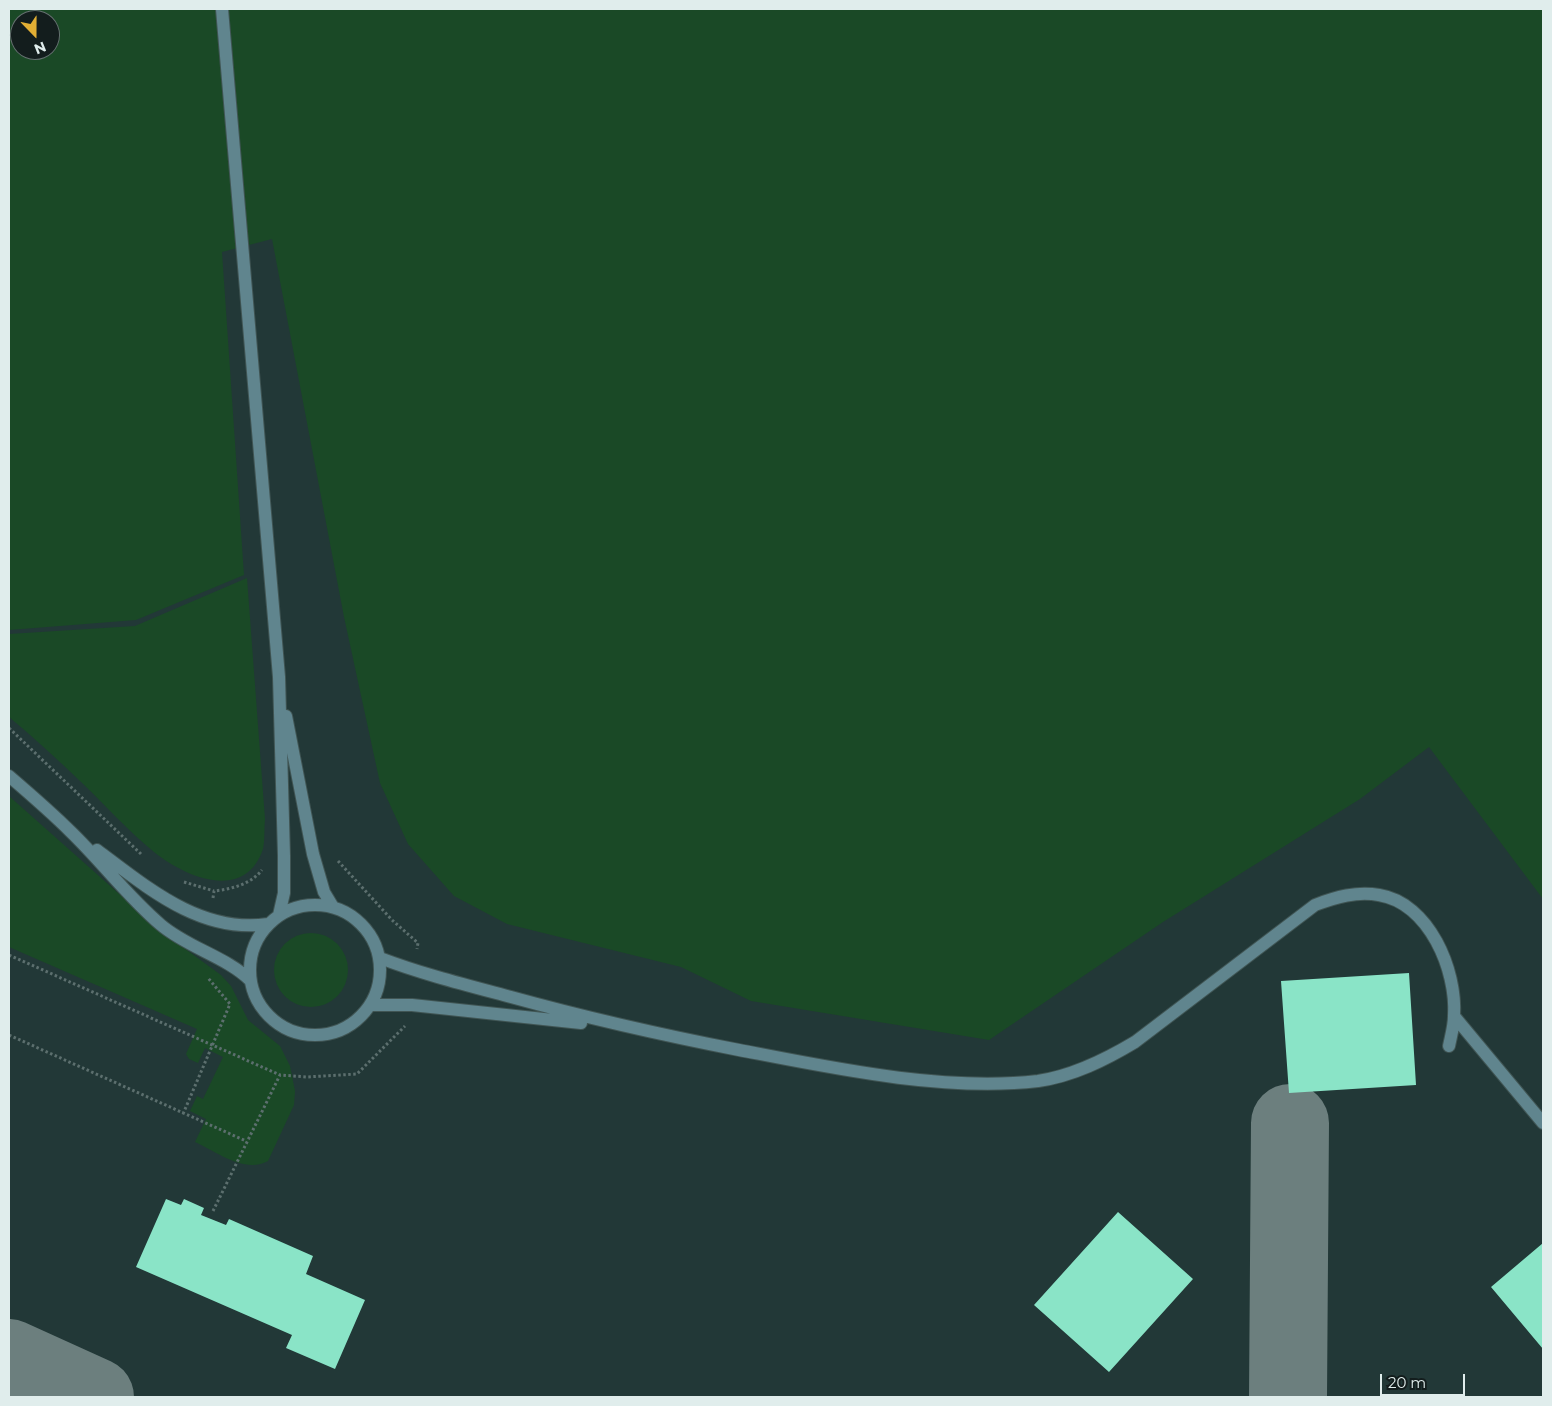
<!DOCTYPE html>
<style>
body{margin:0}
#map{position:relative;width:1552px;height:1406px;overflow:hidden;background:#223837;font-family:Montserrat,sans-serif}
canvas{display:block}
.frame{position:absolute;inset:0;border:10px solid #e0edec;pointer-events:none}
.north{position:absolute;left:10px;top:10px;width:50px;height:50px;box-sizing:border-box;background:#131d1d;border:1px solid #657070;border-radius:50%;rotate:158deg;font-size:14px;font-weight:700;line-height:20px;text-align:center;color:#e0edec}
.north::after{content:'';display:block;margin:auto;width:18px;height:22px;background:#e2af34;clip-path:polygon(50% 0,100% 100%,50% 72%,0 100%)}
.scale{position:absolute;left:1380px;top:1374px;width:85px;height:22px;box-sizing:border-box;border:2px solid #e0edec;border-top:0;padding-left:6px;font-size:15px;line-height:18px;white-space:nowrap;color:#e0edec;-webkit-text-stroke:4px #131d1d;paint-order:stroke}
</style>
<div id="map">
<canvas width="1552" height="1406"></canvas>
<div class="frame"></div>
<div class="north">N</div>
<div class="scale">20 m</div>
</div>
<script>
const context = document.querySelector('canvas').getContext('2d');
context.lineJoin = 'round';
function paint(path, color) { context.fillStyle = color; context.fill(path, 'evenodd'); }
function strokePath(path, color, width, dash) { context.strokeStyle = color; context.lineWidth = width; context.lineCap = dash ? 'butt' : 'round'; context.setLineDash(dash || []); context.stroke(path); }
const green = new Path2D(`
 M9,9h1534v890l-114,-152 -69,52 -197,123 -174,118 -238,-39 -70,-34 -174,-43 -53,-28 -46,-52 -28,-61 -36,-166 -72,-378 -50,13 22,323 -108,45 -127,10zM20,20h30v30h-30z
 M247,578l18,241c-1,9 0,21 -2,30 -18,54 -78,28 -109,3 -26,-21 -50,-48 -74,-71 -23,-22 -47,-44 -71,-64v-83l126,-8z
 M9,796l153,136 59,43 10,11 17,34 32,26 10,20 5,25 -1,14 -26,56c-23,13 -51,-9 -73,-19l11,-23 -16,-8 7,-15 6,3 20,-42 -18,-9 -7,15 -9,-4 -3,-5 11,-25 -188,-82z
 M274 970a37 37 0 1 1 74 0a37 37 0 1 1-74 0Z`);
const taxiway = new Path2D(`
 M9,1358l86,39
 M1288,1397l2,-274`);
const building = new Path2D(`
 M1409,973l7,112 -127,8 -8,-112z
 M166,1199l15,6 3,-6 20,9 -3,7 25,10 3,-6 84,37 -7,18 59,26 -30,69 -49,-21 6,-13 -156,-68z
 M1118,1212l75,67 -84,93 -75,-67z
 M1543,1243v106l-52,-62z`);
const path = new Path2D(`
 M9,728l132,126
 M338,861l54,59 26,23 -1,6
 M184,882l30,9
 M213,898l1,-7c18,-2 37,-7 48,-21
 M9,955l271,120
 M9,1035l237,106
 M183,1114l47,-110 -22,-26
 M213,1211l67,-136 27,2 50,-3 48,-48`);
const minor = new Path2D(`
 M222,9l57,668 5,179v37l-5,22
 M286,716l27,138 11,38 9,15
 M9,776c21,18 42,36 62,56 31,30 57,65 90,93 27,23 66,32 90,56
 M97,850c51,38 104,84 171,74
 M250 970a65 65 0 1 1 130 0a65 65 0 1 1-130 0Z
 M380,958c42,16 86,27 131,39 76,21 151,38 228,53 93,18 205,42 299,31 35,-5 67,-21 97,-39l180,-137c21,-8 42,-14 64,-10 50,8 78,75 75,121 0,10 -3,20 -5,30
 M371,1005h41l169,18
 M1454,1016l89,107`);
paint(green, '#1a4926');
strokePath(taxiway, '#6c7f7e', 78);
paint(building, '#8ae4c7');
strokePath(minor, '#405554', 14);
strokePath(path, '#5c6f6e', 3, [2.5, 2.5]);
strokePath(minor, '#60858e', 12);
</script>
